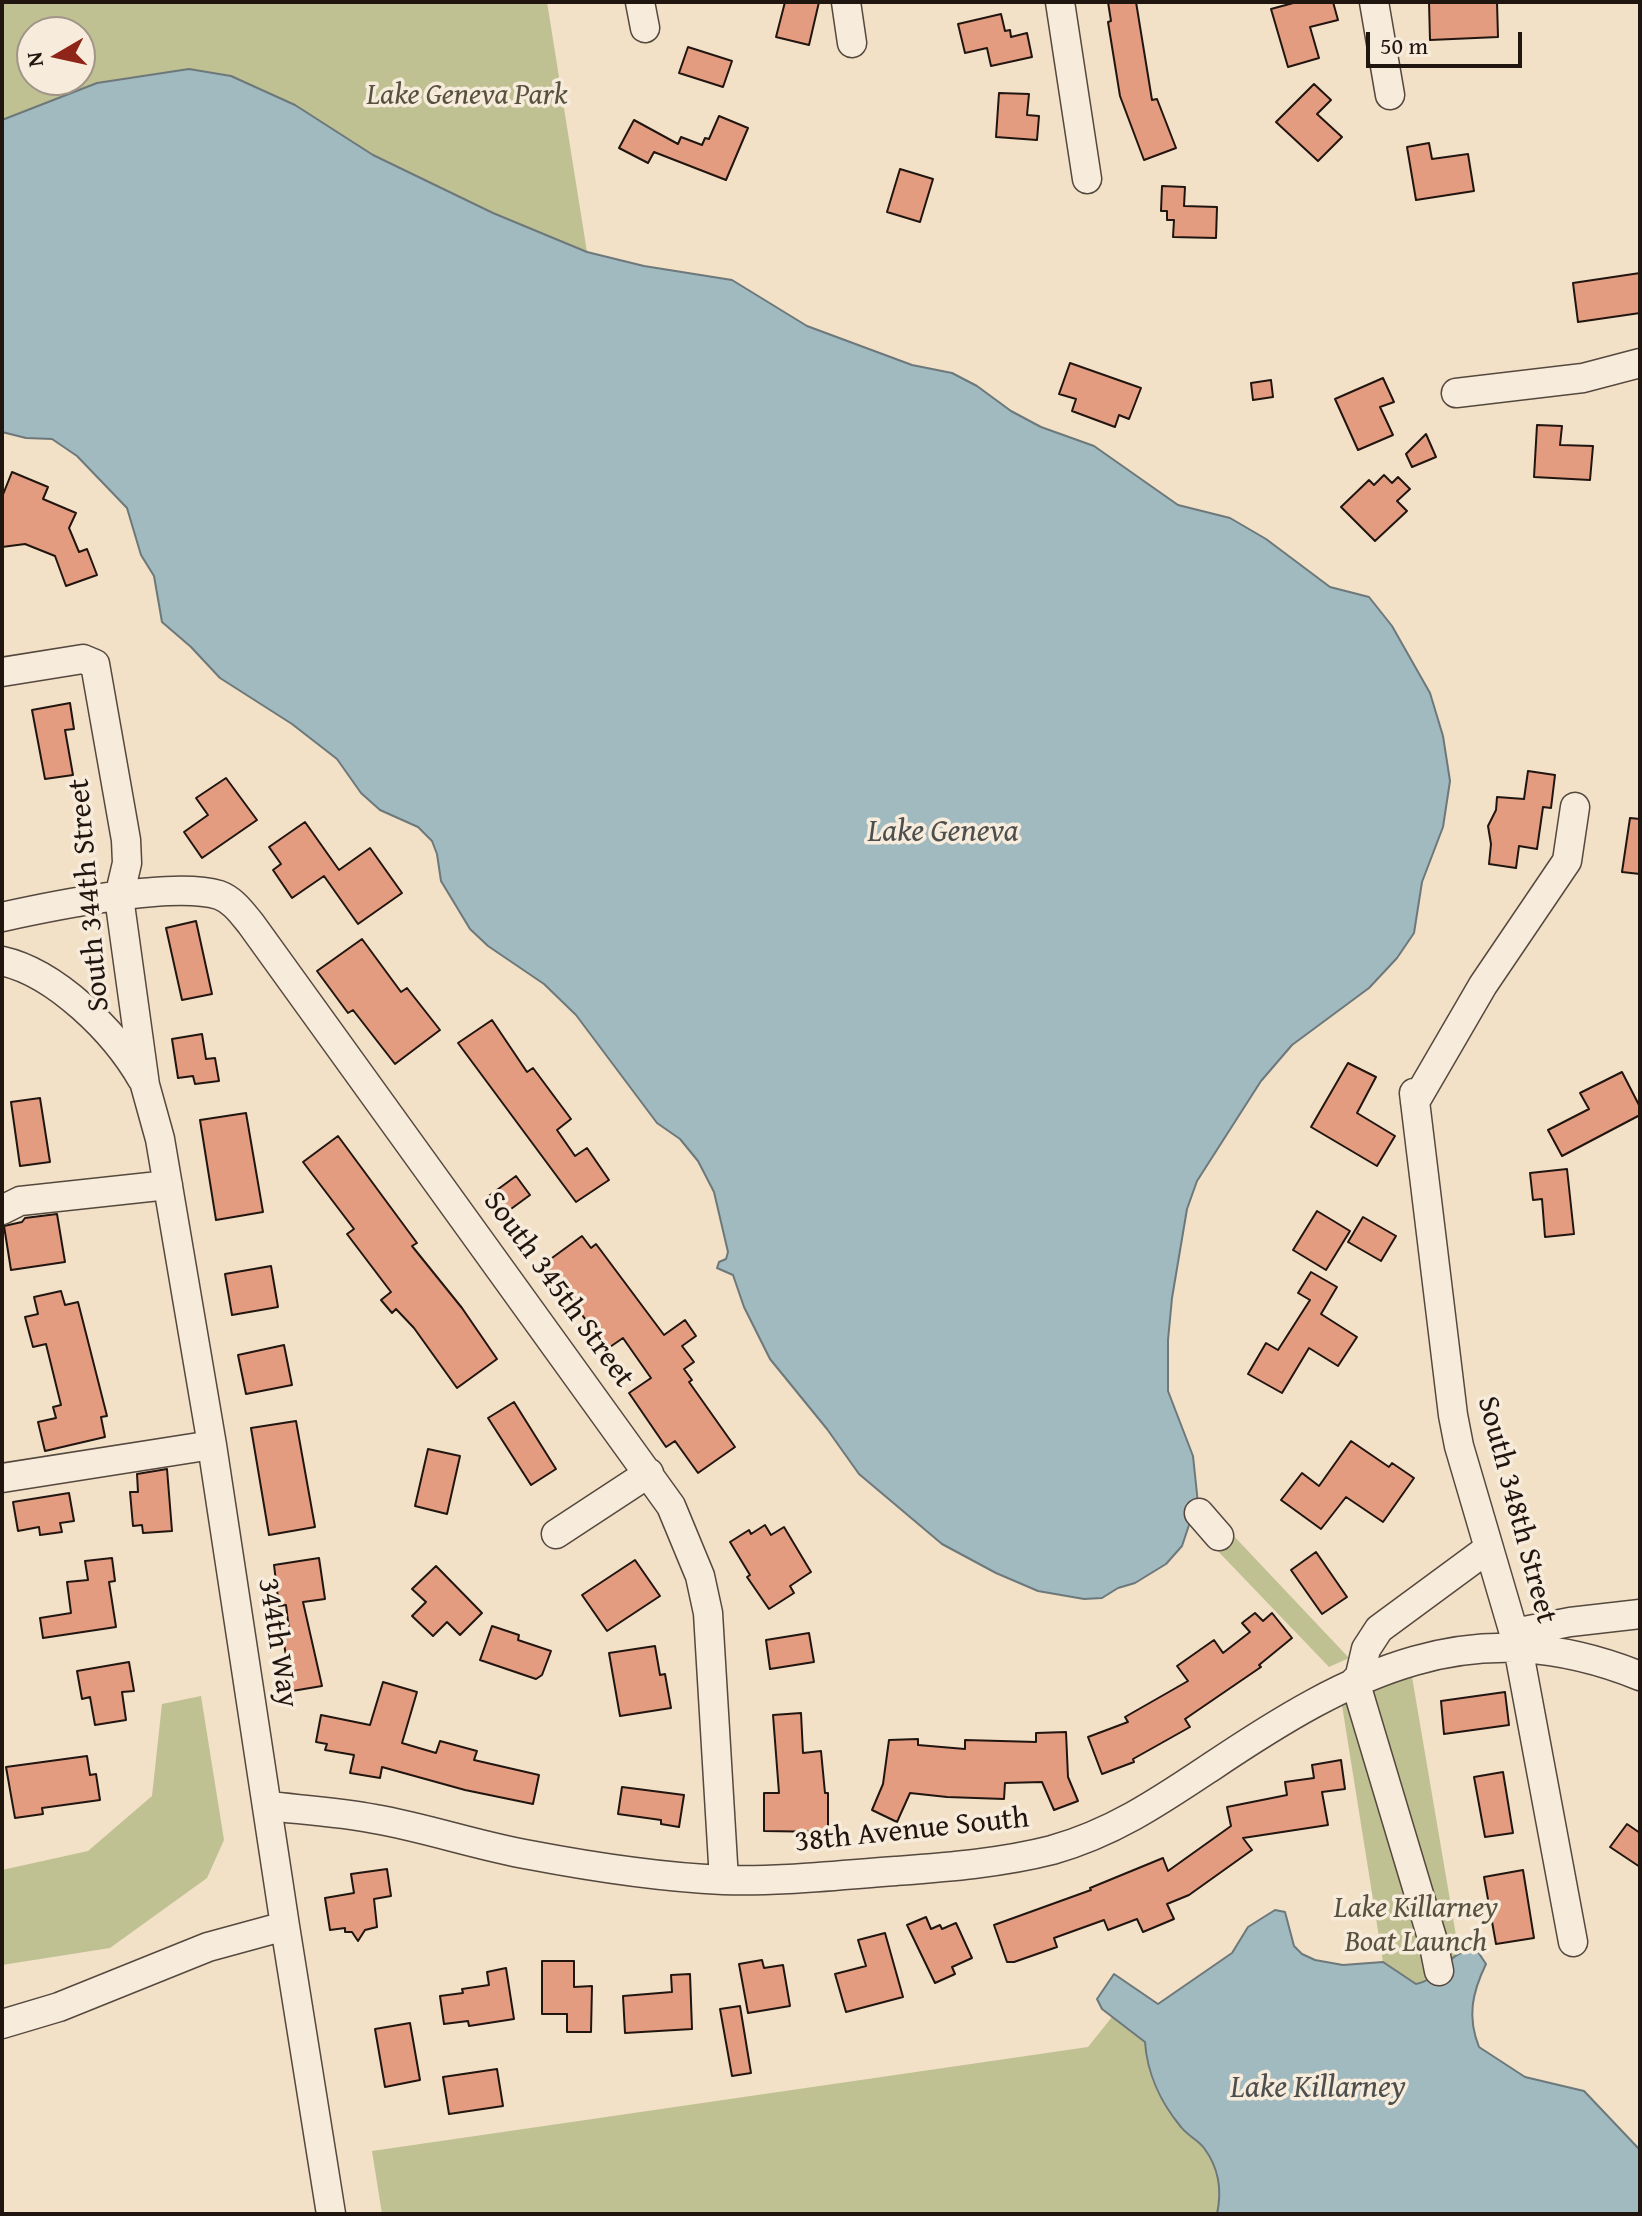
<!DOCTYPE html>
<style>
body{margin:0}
#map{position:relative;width:1642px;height:2216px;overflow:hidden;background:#f2e0c7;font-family:"Gentium Book Plus",serif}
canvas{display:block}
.frame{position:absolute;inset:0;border:4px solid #211510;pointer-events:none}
.north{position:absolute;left:16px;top:16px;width:80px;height:80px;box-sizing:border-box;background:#f7ebdb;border:2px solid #a1958a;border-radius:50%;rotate:261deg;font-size:22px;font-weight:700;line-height:32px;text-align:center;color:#211510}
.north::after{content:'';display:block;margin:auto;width:28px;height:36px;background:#8f2418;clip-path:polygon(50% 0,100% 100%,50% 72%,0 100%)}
.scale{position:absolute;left:1366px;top:32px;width:156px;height:36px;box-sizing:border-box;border:4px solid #211510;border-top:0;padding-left:10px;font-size:24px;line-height:28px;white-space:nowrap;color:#211510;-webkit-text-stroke:6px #f7ebdb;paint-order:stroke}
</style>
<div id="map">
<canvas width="1642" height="2216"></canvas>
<div class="frame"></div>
<div class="north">N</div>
<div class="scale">50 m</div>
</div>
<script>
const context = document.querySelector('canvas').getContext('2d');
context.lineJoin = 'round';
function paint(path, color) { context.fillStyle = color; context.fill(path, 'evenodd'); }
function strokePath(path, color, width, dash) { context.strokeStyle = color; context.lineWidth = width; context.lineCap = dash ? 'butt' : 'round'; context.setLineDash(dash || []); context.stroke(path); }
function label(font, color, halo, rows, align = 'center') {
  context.font = font + ' "Gentium Book Plus",serif'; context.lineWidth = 7; context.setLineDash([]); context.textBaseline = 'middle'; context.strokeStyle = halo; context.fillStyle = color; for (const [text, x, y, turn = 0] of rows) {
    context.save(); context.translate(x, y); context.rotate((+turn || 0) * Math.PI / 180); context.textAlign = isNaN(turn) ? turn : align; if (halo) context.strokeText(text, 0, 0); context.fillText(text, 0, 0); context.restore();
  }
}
const green = new Path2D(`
 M2,2h545l40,250 -94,-39 -120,-58 -78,-50 -106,-36 -92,14 -95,37zM32,32h48v48h-48z
 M1197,1497l152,161 -20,9 -139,-145 9,-9z
 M1411,1671l48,282c-17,9 -23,27 -43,31l-33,-22 -42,-263z
 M201,1696l23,144 -17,38 -97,70 -108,17v-95l86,-19 64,-55 10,-92z
 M1112,2017l33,25c2,31 16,61 36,85 7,9 17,13 23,21 15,20 18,43 13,66h-835l-10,-63 716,-104z`);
const water = new Path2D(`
 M189,69l42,7 64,29 78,50 120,58 94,39 57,14 88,14 75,46 105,39 40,8 25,13 34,25 30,16 53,19 84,59 52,13 36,21 64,48 39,10 23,29 38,67 13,43 7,45 -7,46 -21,55 -8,51 -17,25 -28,30 -77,57 -31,36 -64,100 -10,28 -15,89 -4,42v51l25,65 6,57 -9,9 -8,24 -16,18 -31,19 -17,5 -16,10 -18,1 -46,-8 -42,-18 -54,-29 -83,-70 -32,-45 -57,-70 -26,-52 -11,-32 -16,-7 2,-6 7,-3 2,-7 -14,-60 -16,-31 -18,-22 -23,-16 -81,-108 -32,-31 -56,-38 -18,-17 -29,-48 -4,-27 -5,-13 -14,-14 -38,-17 -19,-17 -24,-34 -45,-35 -72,-46 -29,-31 -29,-25 -8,-46 -13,-21 -14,-47 -50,-52 -25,-17 -26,-1 -24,-6v-312l95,-37z
 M1275,1910l10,2 9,34 8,8 13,6 28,5 40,-3 33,22c28,-6 27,-31 60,-35l10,15c-14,29 -19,53 -7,83l46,30 59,14 56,59v64h-423c5,-23 2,-46 -13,-66 -6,-8 -16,-12 -23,-21 -20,-24 -34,-54 -36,-85l-43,-33 -5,-10 17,-25 44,30 74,-51 16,-26z`);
const building = new Path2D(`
 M785,2h34l-10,43 -33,-8z
 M1108,2h28l16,98 5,-1 19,49 -32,12 -24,-64 -12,-74 3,-1z
 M1297,2h36l5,18 -28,7 9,31 -31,9 -17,-58z
 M1429,2h68l1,35 -68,3z
 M1001,14l4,17 5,-1 1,7 16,-4 5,24 -41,9 -4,-18 -22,5 -7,-29z
 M688,47l44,14 -9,26 -44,-14z
 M1314,84l17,16 -14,14 25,23 -24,24 -42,-39z
 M999,93l30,1 -2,21 12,1 -2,24 -41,-3z
 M719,116l29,12 -22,52 -72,-28 -6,11 -29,-15 15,-28 44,24 3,-7 21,8 3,-7 4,1z
 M1429,143l3,16 36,-5 6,37 -58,9 -9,-53z
 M900,169l33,10 -13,43 -33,-10z
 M1162,186l23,1 -1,19 33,1 -1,31 -43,-1 1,-17h-7v-9h-6z
 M1640,273v40l-62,9 -5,-39z
 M1070,363l71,25 -12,31 -10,-4 -4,12 -43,-16 4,-12 -17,-5z
 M1383,378l11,24 -14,5 13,28 -35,15 -23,-51z
 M1271,380l2,17 -20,3 -2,-17z
 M1537,425l25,1 -2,19 33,1 -3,34 -56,-3z
 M1426,434l10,23 -24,10 -6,-13z
 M12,472l36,15 -5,12 33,14 -7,15 10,24 8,-3 10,26 -31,11 -11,-30 -30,-12 -23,3v-50z
 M1384,475l8,8 6,-6 12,12 -13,12 10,10 -32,30 -34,-34 28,-27 5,5z
 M70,703l4,26 -9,1 8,45 -28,4 -13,-69z
 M1528,771l27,4 -4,33 -8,-1 -6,42 -18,-3 -3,22 -27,-4 2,-20 -3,-18 8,-16 1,-13 27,2z
 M226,778l31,42 -55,38 -18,-26 24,-17 -12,-17z
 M1630,818l10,1v55l-18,-2z
 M305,822l34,48 31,-22 32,45 -44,31 -34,-48 -32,22 -19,-28 8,-6 -12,-17z
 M196,921l16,73 -30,6 -16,-72z
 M362,939l39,53 6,-4 33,42 -45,34 -42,-54 -5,3 -31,-42z
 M492,1020l35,52 6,-4 38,51 -14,11 18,26 12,-8 22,32 -33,22 -118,-159z
 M202,1034l4,25 9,-1 4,23 -24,3 -2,-8 -15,2 -6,-39z
 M1348,1063l28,14 -19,36 38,23 -18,30 -66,-39z
 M1622,1072l18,35v8l-78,41 -14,-26 41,-21 -9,-16z
 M40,1098l10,64 -30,4 -9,-64z
 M246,1113l17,99 -47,8 -16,-100z
 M338,1136l79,107 -5,3 50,62 35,51 -40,29 -43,-60 -18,-19 -4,4 -11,-13 10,-8 -44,-58 7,-5 -51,-67z
 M1567,1169l7,65 -29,3 -3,-38 -9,1 -3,-27z
 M516,1176l14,19 -30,22 -14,-19z
 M1317,1211l33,20 -24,39 -33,-20z
 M57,1214l8,48 -54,8 -7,-44 18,-4 3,-4z
 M1363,1217l33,19 -15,25 -33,-19z
 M582,1236l9,12 5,-4 68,91 21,-15 11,16 -14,10 12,16 -10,7 8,11 -3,2 46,65 -37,26 -23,-32 -9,6 -37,-54 22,-15 -28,-40 -16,11 -38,-52 -3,2 -25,-33z
 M271,1266l7,41 -46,8 -7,-41z
 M1311,1272l26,15 -16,27 36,23 -19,29 -29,-18 -27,45 -34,-19 18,-31 12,7 32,-50 -12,-7z
 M61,1291l4,14 13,-3 29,114 -6,1 4,20 -60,14 -7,-29 18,-4 -3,-11 8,-2 -15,-61 -13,3 -8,-30 13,-3 -4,-17z
 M284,1345l8,40 -46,9 -8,-39z
 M514,1402l42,67 -25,16 -43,-67z
 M296,1421l19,106 -46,8 -18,-107z
 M1351,1441l38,26 3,-4 22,15 -31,44 -37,-25 -25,32 -40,-29 21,-27 17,13z
 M428,1449l32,7 -13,58 -32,-8z
 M167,1469l5,62 -29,2 -1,-8 -9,1 -3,-34h8l-1,-18z
 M69,1493l5,28 -14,2 2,9 -22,3 -1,-8 -21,4 -5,-29z
 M765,1525l6,10 13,-8 27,45 -21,14 4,7 -25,16 -22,-32 3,-2 -20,-33 19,-12 2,4z
 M1316,1552l31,45 -25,17 -31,-44z
 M112,1558l3,23 -6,1 7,45 -73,11 -3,-20 31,-5 -4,-31 21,-2 -3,-19z
 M319,1558l6,41 -22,3 19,84 -30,5 -9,-53 7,-1 -4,-32 -7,1 -5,-41z
 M635,1560l25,36 -53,35 -25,-36z
 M436,1566l46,47 -22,22 -13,-13 -14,14 -21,-20 14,-14 -14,-13z
 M1255,1613l8,8 9,-8 20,25 -33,27 2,2 -76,52 5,8 -57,32 1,3 -32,12 -14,-37 40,-15 -3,-5 63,-36 -11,-15 37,-26 9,13 27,-21 -8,-9z
 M492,1626l27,9 -1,5 33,11 -9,24 -6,4 -56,-19z
 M809,1633l5,29 -44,7 -4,-29z
 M655,1646l5,29 5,-1 6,34 -51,8 -11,-63z
 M129,1662l5,29 -12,1 4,28 -31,5 -5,-28 -8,2 -5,-28z
 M383,1682l34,10 -15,51 34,10 4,-12 37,10 -3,9 65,15 -6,29 -68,-14 -83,-23 -2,11 -30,-5 4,-18 -29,-5 2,-6 -11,-2 5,-27 49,10z
 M1505,1692l4,33 -65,9 -3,-33z
 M801,1713l2,40 18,-2 4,42h3v39l-64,-1v-38h15l-6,-78z
 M1066,1732l2,45 10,24 -24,9 -12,-28 -37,1 -1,16 -57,-2 -37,-4 -13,29 -25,-12 11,-26 6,-44 29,-1v6l47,4v-9l71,2v-9z
 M87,1756l3,19 6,-1 4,26 -58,8 1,6 -28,4 -9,-51z
 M1341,1760l4,29 -23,3 6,33 -85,13 9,12 -63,45 -22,9 7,15 -31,13 -6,-13 -29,11 -4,-10 -50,18 3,9 -43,15h-7l-13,-37 97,-35 -1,-2 73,-30 5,13 63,-45 -4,-19 60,-12 -2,-13 29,-4 -2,-13z
 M1503,1772l10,61 -28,4 -11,-60z
 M622,1787l62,8 -5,32 -18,-3v-4l-43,-6z
 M1627,1824l13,9v34l-30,-20z
 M387,1869l4,27 -17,3 3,28 -12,3 -7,11 -6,-9h-7v-4l-15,2 -5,-32 29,-5 -3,-19z
 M1523,1870l11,68 -38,6 -12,-67z
 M926,1917l5,12 9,-4 2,4 14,-6 16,35 -20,9 3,7 -20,9 -28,-58z
 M885,1933l18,64 -57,15 -11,-38 31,-8 -8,-26z
 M762,1960l2,8 19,-3 7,41 -42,7 -9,-49z
 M542,1961h32v26l18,-1 -1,46h-24v-18h-25z
 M506,1968l8,51 -45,7 -1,-5 -24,3 -4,-28 23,-3 -1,-4 27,-4 -2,-13z
 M690,1974l2,55 -67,4 -2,-37 49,-4 -1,-17z
 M740,2006l11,67 -19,3 -12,-67z
 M410,2023l10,57 -35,7 -10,-58z
 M497,2069l6,37 -54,8 -6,-37z`);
const minor = new Path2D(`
 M640,2l5,26
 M846,2l6,41
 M1060,2l27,177
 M1374,2l16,93
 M1456,393l127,-15 57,-15
 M2,672l81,-13 12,5 31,176 1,23 -8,34 26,188 15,54 52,306 73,481 46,288
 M2,917c50,-11 171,-36 217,-22 14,5 23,18 32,29l420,582 29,70 8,37 16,267
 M2,961c54,12 113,71 140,118
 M1414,1093l39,322 6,31 59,201 55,295
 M1415,1102l68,-117 84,-124 8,-54
 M2,1210l18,-9 148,-16
 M2,1478l210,-33
 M1199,1513l20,23
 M556,1534l93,-61
 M1514,1633l56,-11 70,-8
 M1359,1679l7,-30 13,-20 110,-81
 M1355,1681l78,260 6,30
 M268,1806c36,4 72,6 107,13 52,9 103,27 155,36 63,12 128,22 193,25 57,2 116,-5 173,-9 52,-4 105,-8 156,-21 61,-17 108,-49 159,-83 140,-94 260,-159 429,-91
 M2,2024l57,-17 149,-60 77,-21`);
const parkNames = [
 ["Lake Geneva Park",467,96],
 ["Lake Killarney",1416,1909],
 ["Boat Launch",1416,1943]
];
const streetNames = [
 ["South 344th Street",90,895,-95],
 ["South 345th Street",558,1290,54],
 ["South 348th Street",1516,1510,75],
 ["344th Way",277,1643,81],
 ["38th Avenue South",912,1831,-6]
];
const waterNames = [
 ["Lake Geneva",943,833],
 ["Lake Killarney",1318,2089]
];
paint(green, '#bfc192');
paint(water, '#a0bac0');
strokePath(water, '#6d787a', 2);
paint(building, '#e49c81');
strokePath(building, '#211510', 2);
strokePath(minor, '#55483e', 31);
strokePath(minor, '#f7ebdb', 28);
label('italic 30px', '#58513e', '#f7ebdb', parkNames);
label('30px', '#211510', '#f7ebdb', streetNames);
label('italic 32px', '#4d4f4e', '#f7ebdb', waterNames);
</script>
